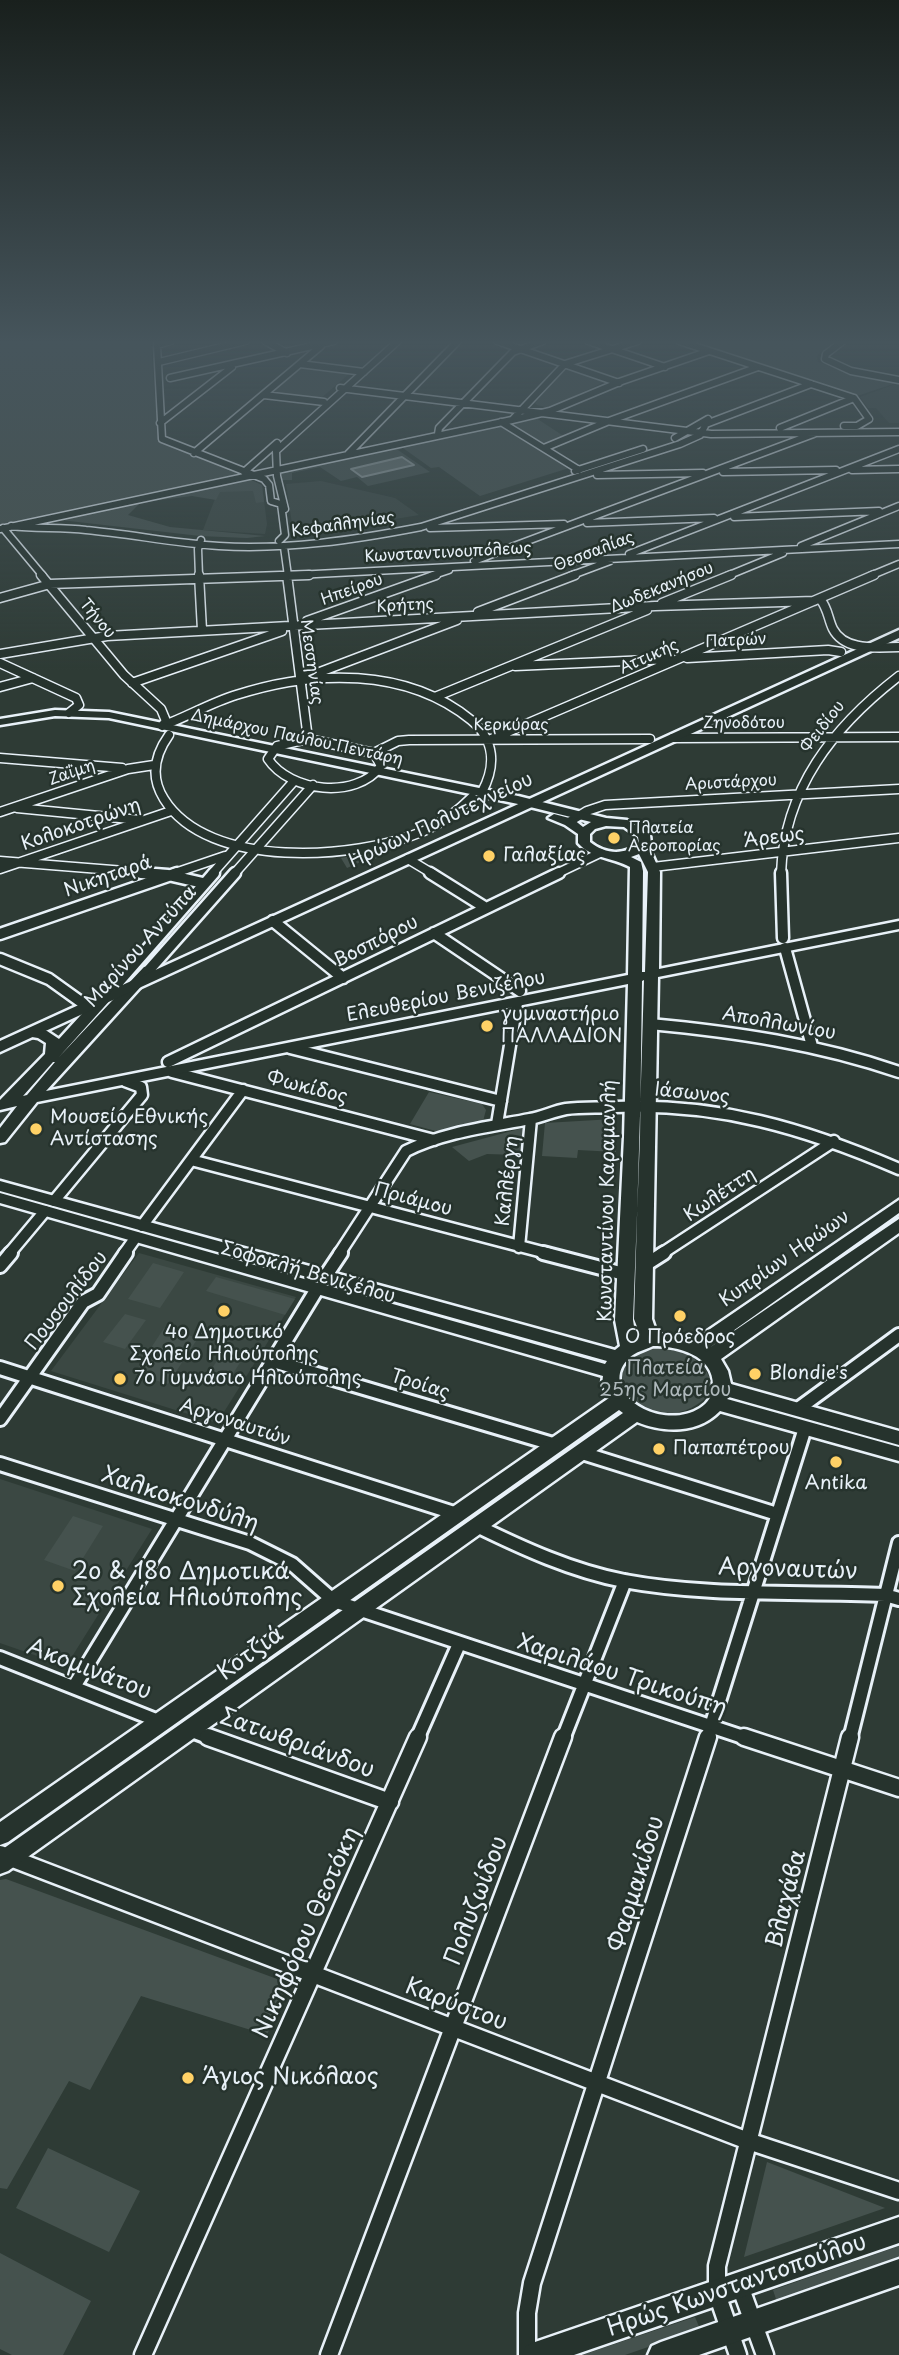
<!DOCTYPE html>
<meta charset="utf-8">
<style>
body{margin:0}
canvas{display:block;background:#2e3b35}
</style>
<canvas width="899" height="2355"></canvas>
<script>
const context = document.querySelector('canvas').getContext('2d');
context.lineJoin = 'round';
function paint(path, color) { context.fillStyle = color; context.fill(path, 'evenodd'); }
function strokePath(path, color, width, dash) { context.strokeStyle = color; context.lineWidth = width; context.lineCap = dash ? 'butt' : 'round'; context.setLineDash(dash || []); context.stroke(path); }
function label(font, color, halo, rows, align = 'center') {
  context.font = font + ' "Playpen Sans",sans-serif'; context.lineWidth = 5; context.setLineDash([]); context.textBaseline = 'middle'; context.strokeStyle = halo; context.fillStyle = color; for (const [text, x, y, turn = 0] of rows) {
    context.save(); context.translate(x, y); context.rotate((+turn || 0) * Math.PI / 180); context.textAlign = isNaN(turn) ? turn : align; if (halo) context.strokeText(text, 0, 0); context.fillText(text, 0, 0); context.restore();
  }
}
const built = new Path2D(`
 M899,383v40h-10l-13,-15h-8l-8,-11z
 M321,481l74,17 24,17 -102,17 -24,-2 -7,-46z
 M262,485l5,39 -2,10 -62,-4 17,-44z
 M139,1253l157,44 -79,126 -166,-52z
 M0,1479l152,50 -86,137 -66,-23z`);
const green = new Path2D(`
 M0,341h164l-13,4 7,94 81,35 -239,52z
 M682,341h153l-18,15 1,6 28,10 50,11 -42,14z
 M302,367l48,6 -30,26 -49,-6z
 M565,368l41,13 -57,27 -12,-3 -2,-2z
 M536,418l29,19 -21,7 -32,-20z
 M500,425l69,43 -89,28 -41,-29 -8,1 -28,-20 -5,2 32,22 -62,14 -11,-9 -16,4 -21,-14 -28,6v7h-10l-1,-8z
 M247,478l15,7 2,17 -8,1 -3,-12 -33,1 -4,8 -24,-4 -40,5 -1,-3z
 M142,501l-14,14 42,12 95,9 -18,2 -47,-2 -148,-17z
 M413,840l-44,22 -4,-2 -18,8 -6,-10 33,-6z
 M429,1092l53,12 4,6 -3,11 -40,12 -33,-9z
 M614,1119l2,33 -38,-2 -1,8 -35,-2 3,-33z
 M523,1128l-3,27 -33,-1 -18,7 -17,-14z
 M153,1263l31,9 -24,36 -32,-9z
 M216,1277l79,22 -10,16 -79,-24z
 M125,1314l21,6 -21,29 -22,-7z
 M164,1328l34,10 -30,46 -34,-10z
 M669,1346c30,8 64,42 22,62 -61,28 -108,-63 -22,-62z
 M226,1347l20,6 -20,32 -21,-6z
 M601,1419l7,5 -238,168 -6,-5z
 M73,1516l30,10 -28,45 -31,-11z
 M315,1620l6,6 -130,92 -5,-6z
 M169,1724l5,6 -156,111 -5,-7z
 M6,1879l282,104 -21,52 -126,-39 -51,94 -21,-9 -62,108 -7,-1v-308z
 M48,2148l92,43 -31,61 -93,-44z
 M767,2162l118,46 -141,49z
 M899,2246v13l-122,43 -4,-12z
 M0,2253l91,48 -28,54h-51l-12,-6z
 M695,2317l5,12 -75,26h-43z`);
const water = new Path2D(`
 M402,457l12,8 -52,12 -11,-8z`);
const streetFar4 = new Path2D(`
 M171,341l-14,4 5,94 102,40 5,6 2,16 10,3 4,31 -6,6
 M265,341l22,12
 M497,341l122,42
 M588,341l77,26
 M679,341l175,57 15,21 -12,7h-13
 M843,341l-17,13 -1,5 26,12 48,9
 M159,362l87,-21
 M300,364l64,8
 M170,378l164,-37
 M340,388l371,46 188,-2
 M264,395l60,7
 M512,420l38,-9 72,-30 87,-30
 M501,422l78,48
 M160,423l72,-56
 M780,428l74,-30
 M438,434l1,-6 74,-76 30,-11
 M675,438l33,-19
 M544,448l65,-27 149,-54
 M194,453l127,-107 -3,-4
 M348,454l110,-113
 M852,470l47,-1
 M575,471l68,-22
 M244,472l33,-29
 M723,472l113,-2
 M597,475l106,-2
 M285,509l-8,-33 -1,-25 122,-110
 M734,517l145,-6
 M587,523l127,-5
 M11,526c25,3 50,1 75,4 44,4 88,13 133,16 68,4 135,-6 202,-19l259,-83 20,-9 6,-11 105,-40
 M3,528l40,48
 M430,528l134,-4
 M0,529l512,-109 53,-56 73,-23
 M801,546l98,-40
 M284,547l4,29
 M629,554l270,-105
 M474,561l342,-128
 M199,576l-1,-27 3,-9
 M277,576l622,-32
 M431,576l18,-6
 M570,576l40,-15
 M727,576l56,-23
 M870,576l29,-12`);
const streetFar3 = new Path2D(`
 M41,575l83,100 37,34 5,12 -4,5
 M199,575l3,55
 M287,575l21,164
 M0,598l50,-14 259,-9
 M820,599c8,9 8,20 13,30 12,23 45,18 66,18
 M662,603l69,-28
 M478,612l97,-37
 M307,621l129,-46
 M0,654l107,-18 548,-30 159,-5
 M687,658l141,-8 13,2
 M0,663l76,35 3,7 -10,8
 M515,666l155,-7
 M299,680l158,-60
 M132,683l150,-52
 M0,687l33,-9
 M435,697l212,-87
 M162,726c25,-9 48,-23 74,-31 77,-25 170,-28 235,25 24,20 25,46 11,72
 M169,735c-15,21 -19,42 -5,64 44,71 192,61 260,32 18,-8 34,-20 48,-34
 M673,738l226,-1
 M308,739l66,14 7,13c-25,34 -91,26 -113,-7l9,-13z
 M489,740l385,-165
 M374,753l24,-12 11,-1 241,-1
 M0,758l122,10
 M17,808l123,12
 M0,812l128,-43 26,-4
 M569,822l18,-11 18,-6 294,-16
 M408,859l25,15
 M0,861l162,13
 M653,867l246,-29
 M0,869l171,-58
 M172,874l53,-18
 M212,874l82,-93
 M234,874l79,-89
 M556,874l44,-21
 M781,874c3,-85 52,-147 118,-198`);
const streetFar2 = new Path2D(`
 M141,873l27,2 35,8
 M430,873l56,35
 M781,873l2,65
 M273,921l70,57
 M434,933l86,58
 M0,934l177,-61
 M785,948l27,98
 M0,959l49,20 39,28
 M149,970l86,-97
 M116,985l98,-112
 M650,1024c85,8 168,20 249,48
 M290,1048l211,53
 M168,1062l391,-189
 M172,1072l262,68
 M497,1124l20,-121
 M191,1160l359,94
 M54,1201l88,-106 -1,-8 -16,-6
 M142,1226l101,-136
 M519,1247l12,-128
 M9,1254l36,-43
 M124,1254l12,-17
 M339,1254l67,-103c38,-19 83,-24 124,-32 12,-2 24,-8 36,-10 16,-2 33,-1 48,-2 105,-4 190,21 285,62
 M661,1254l173,-113`);
const streetFar1 = new Path2D(`
 M543,1253l85,22
 M0,1266l11,-13
 M642,1267l22,-14
 M325,1277l16,-24
 M273,1361l283,84
 M0,1368l457,146
 M798,1409l101,-74
 M0,1419l83,-117 15,-8 28,-41
 M579,1452l198,62
 M0,1464l250,79 42,21 42,37 415,138
 M475,1525c47,23 97,46 149,56 86,16 175,10 261,14l14,4
 M0,1658l161,64
 M75,1685l242,-396
 M189,1730l24,9
 M417,1739l42,-95
 M563,1739l62,-158
 M707,1739l98,-311
 M850,1739l49,-196`);
const street = new Path2D(`
 M208,1737l182,65
 M744,1737l155,51
 M0,1854l748,287 151,50
 M740,2286l25,69
 M143,2355l275,-618
 M329,2355l234,-618
 M527,2355v-42l5,-30 176,-546
 M738,2355l-21,-61v-28l133,-529`);
const secondary = new Path2D(`
 M55,710l54,2 409,84 88,22 21,2 23,15 1,9 -2,3 11,25 -1,97 240,-48v8l-241,48 -6,342 5,15 37,6 205,-140v13l-190,135 190,-129v14l-178,126 7,12 3,13 168,47v14l-170,-48 -2,2 172,48v14l-179,-50c-22,23 -56,22 -83,11l-629,449 -8,3v-23l623,-438 -4,-3 -611,432 -8,3v-23l609,-424 -7,-14 1,-8 -603,-173v-10l605,171 2,-3 -607,-170v-10l615,169 5,-4 -5,-26 9,-183 4,-153 -591,118 -32,40 -5,1v-15l17,-22 -17,4v-10l45,-46 1,-11 -8,-5 -12,-2 -2,-3 2,-3 21,1 12,8 52,-57h10l2,3 -2,3 -62,69 85,-90 5,-1 7,4 -110,121 582,-116 2,-108c-18,-10 -38,-8 -52,-24v-9l-13,-9 -17,-7 6,-4 19,5 10,8 8,-5 -73,-18 -409,-86 -54,-2 -55,9v-6zM606,826l18,1 14,10 1,6c-15,13 -34,11 -49,-1v-8l5,-5zM639,854l9,18 -3,100h-3l1,-101 -2,-9 -10,-5zM644,980l-10,339 7,18 -5,2 -3,-19 7,-183 2,-156zM55,1062l-28,33 -4,1 30,-34zM653,1346c24,0 61,9 60,40 0,9 -5,17 -13,22 -40,25 -105,-17 -71,-50 6,-6 16,-8 24,-12z
 M899,2217v26l-325,112h-52l4,-9 9,-4z
 M899,2259v26l-200,70h-51l4,-9 9,-4z`);
const primary = new Path2D(`
 M899,630v8l-899,414v-11z`);
const markers = [
 [614,838,7,"#ffd166"],
 [489,856,7,"#ffd166"],
 [487,1026,7,"#ffd166"],
 [36,1129,7,"#ffd166"],
 [224,1311,7,"#ffd166"],
 [680,1316,7,"#ffd166"],
 [755,1374,7,"#ffd166"],
 [120,1379,7,"#ffd166"],
 [659,1449,7,"#ffd166"],
 [836,1462,7,"#ffd166"],
 [58,1586,7,"#ffd166"],
 [188,2078,7,"#ffd166"]
];
const farStreetnames = [
 ["Κεφαλληνίας",343,525,-8],
 ["Θεσσαλίας",594,552,-21],
 ["Κωνσταντινουπόλεως",448,553,-3],
 ["Δωδεκανήσου",662,588,-22],
 ["Ηπείρου",352,590,-20],
 ["Κρήτης",405,606,-3],
 ["Τήνου",97,619,50],
 ["Πατρών",736,641,-3],
 ["Αττικής",649,657,-24],
 ["Μεσσηνίας",311,662,82],
 ["Ζηνοδότου",744,724],
 ["Κερκύρας",511,726],
 ["Φειδίου",823,727,-52],
 ["Δημάρχου Παύλου Πεντάρη",297,738,12],
 ["Ζαΐμη",72,773,-19],
 ["Αριστάρχου",731,783,-3]
];
const farPoinames = [
 ["Πλατεία",628,829],
 ["Αεροπορίας",628,847]
];
const streetNames = [
 ["Ηρώων Πολυτεχνείου",441,821,-25],
 ["Κολοκοτρώνη",81,825,-19],
 ["Άρεως",774,838,-7],
 ["Νικηταρά",108,877,-19],
 ["Βοσπόρου",376,942,-27],
 ["Μαρίνου Αντύπα",141,947,-48],
 ["Ελευθερίου Βενιζέλου",446,997,-11],
 ["Απολλωνίου",779,1024,10],
 ["Φωκίδος",307,1088,14],
 ["Ιάσωνος",692,1094,6],
 ["Καλλέργη",508,1181,-84],
 ["Κωλέττη",720,1195,-34],
 ["Πριάμου",413,1200,15],
 ["Κωνσταντίνου Καραμανλή",608,1201,-89],
 ["Κυπρίων Ηρώων",785,1259,-35],
 ["Σοφοκλή Βενιζέλου",308,1273,16],
 ["Πουσουλίδου",67,1301,-52],
 ["Τροίας",420,1385,17],
 ["Αργοναυτών",235,1423,18]
];
const poiNames = [
 ["Γαλαξίας",503,856],
 ["γυμναστήριο",501,1015],
 ["ΠΑΛΛΑΔΙΟΝ",501,1037],
 ["Μουσείο Εθνικής",50,1118],
 ["Αντίστασης",50,1140],
 ["4ο Δημοτικό",224,1333,"center"],
 ["Σχολείο Ηλιούπολης",224,1355,"center"],
 ["Ο Πρόεδρος",680,1338,"center"],
 ["Blondie's",769,1374],
 ["7ο Γυμνάσιο Ηλιούπολης",134,1379],
 ["Παπαπέτρου",673,1449],
 ["Antika",836,1484,"center"]
];
const parkNames = [
 ["Πλατεία",665,1369],
 ["25ης Μαρτίου",665,1391]
];
const nearStreetnames = [
 ["Χαλκοκονδύλη",180,1500,18],
 ["Αργοναυτών",788,1570,2],
 ["Κοτζιά",251,1654,-36],
 ["Ακομινάτου",89,1670,21],
 ["Χαριλάου Τρικούπη",622,1676,18],
 ["Σατωβριάνδου",297,1744,20],
 ["Φαρμακίδου",637,1884,-73],
 ["Βλαχάβα",787,1899,-76],
 ["Πολυζωίδου",477,1901,-69],
 ["Νικηφόρου Θεοτόκη",307,1933,-66],
 ["Καρύστου",456,2005,21],
 ["Ηρώς Κωνσταντοπούλου",737,2286,-19]
];
const nearPoinames = [
 ["2ο & 18ο Δημοτικά",72,1573],
 ["Σχολεία Ηλιούπολης",72,1599],
 ["Άγιος Νικόλαος",202,2078]
];
paint(built, '#3b4843');
paint(green, '#45524e');
paint(water, '#6b7775');
strokePath(water, '#9da8a9', 2);
strokePath(streetFar4, '#e8f1f8', 9);
strokePath(streetFar3, '#e8f1f8', 11);
strokePath(streetFar2, '#e8f1f8', 15);
strokePath(streetFar1, '#e8f1f8', 18);
strokePath(street, '#e8f1f8', 21);
strokePath(secondary, '#e8f1f8', 5);
strokePath(primary, '#e8f1f8', 5);
strokePath(streetFar4, '#26332d', 6);
strokePath(streetFar3, '#26332d', 8);
strokePath(streetFar2, '#26332d', 10);
strokePath(streetFar1, '#26332d', 12);
strokePath(street, '#26332d', 16);
paint(secondary, '#26332d');
paint(primary, '#26332d');
const sky = context.createLinearGradient(0, 0, 0, 671);
sky.addColorStop(0, '#19201d');
sky.addColorStop(0.51, '#46555c');
sky.addColorStop(1, '#46555c00');
context.fillStyle = sky;
context.fillRect(0, 0, 899, 671);
for (const [x, y, r, color] of markers) { const dot = new Path2D(); dot.arc(x, y, r, 0, 2 * Math.PI); context.fillStyle = color; context.fill(dot); strokePath(dot, '#26332d', 2.5); }
label('16px', '#e8f1f8', '#26332d', farStreetnames);
label('16px', '#e8f1f8', '#26332d', farPoinames, 'left');
label('19px', '#e8f1f8', '#26332d', streetNames);
label('19px', '#e8f1f8', '#26332d', poiNames, 'left');
label('19px', '#afb9bc', '#26332d', parkNames);
label('23px', '#e8f1f8', '#26332d', nearStreetnames);
label('23px', '#e8f1f8', '#26332d', nearPoinames, 'left');
</script>
